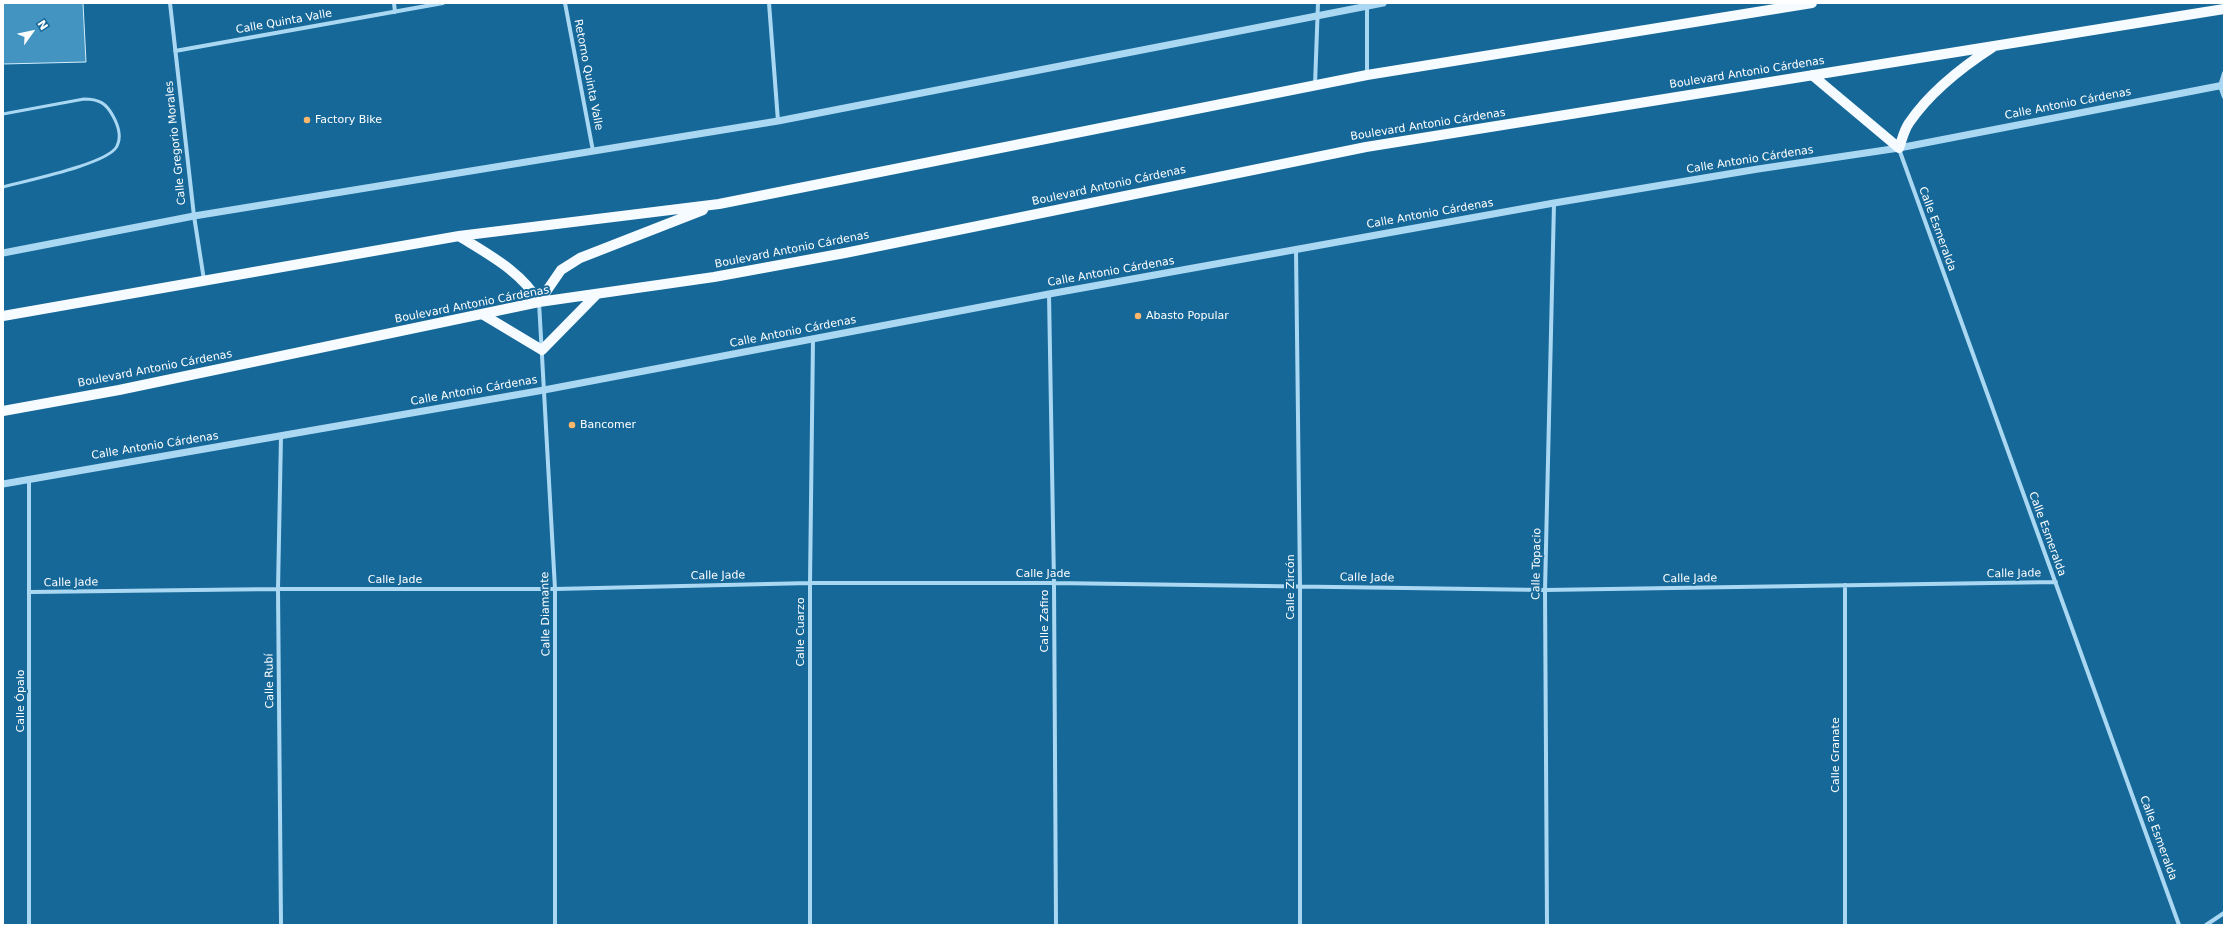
<!DOCTYPE html>
<meta charset="utf-8">
<style>
body{margin:0}
#map{position:relative;width:2227px;height:928px;overflow:hidden;background:#166899;font-family:"DejaVu Sans",sans-serif}
canvas{display:block}
.frame{position:absolute;inset:0;border:4px solid #fff;pointer-events:none}
.north{position:absolute;left:12px;top:12px;width:40px;height:40px;-webkit-text-stroke:3px #166899;paint-order:stroke;rotate:57deg;font-size:11px;font-weight:700;line-height:16px;text-align:center;color:#fff}
.north::after{content:'';display:block;margin:auto;width:14px;height:18px;background:#fff;clip-path:polygon(50% 0,100% 100%,50% 72%,0 100%)}
</style>
<div id="map">
<canvas width="2227" height="928"></canvas>
<div class="frame"></div>
<div class="north">N</div>
</div>
<script>
const context = document.querySelector('canvas').getContext('2d');
context.lineJoin = 'round';
function paint(path, color) { context.fillStyle = color; context.fill(path, 'evenodd'); }
function strokePath(path, color, width, dash) { context.strokeStyle = color; context.lineWidth = width; context.lineCap = dash ? 'butt' : 'round'; context.setLineDash(dash || []); context.stroke(path); }
function label(font, color, halo, rows, align = 'center') {
  context.font = font + ' "DejaVu Sans",sans-serif'; context.lineWidth = 4; context.setLineDash([]); context.textBaseline = 'middle'; context.strokeStyle = halo; context.fillStyle = color; for (const [text, x, y, turn = 0] of rows) {
    context.save(); context.translate(x, y); context.rotate((+turn || 0) * Math.PI / 180); context.textAlign = isNaN(turn) ? turn : align; if (halo) context.strokeText(text, 0, 0); context.fillText(text, 0, 0); context.restore();
  }
}
const building = new Path2D(`
 M3,3h80l3,59 -83,2z`);
const service = new Path2D(`
 M3,114l81,-15c15,0 22,4 29,17 5,9 9,20 4,30 -8,18 -93,35 -114,41`);
const minor = new Path2D(`
 M170,3l24,213 10,64
 M394,3l1,9
 M565,3l28,148
 M769,3l9,118
 M1367,6v69
 M175,51l268,-48
 M2224,73l-4,13 4,11
 M1315,85l3,-82
 M1899,149l280,776
 M1296,250l4,336v339
 M1049,294l5,289 2,342
 M539,302l16,287v336
 M281,436l-3,153 3,336
 M30,592l248,-3h277l255,-6h244l491,7 511,-8
 M29,925v-447
 M810,925v-342l3,-244
 M1547,925l-2,-335 9,-387
 M1845,925v-340
 M2206,925l18,-12`);
const tertiary = new Path2D(`
 M3,253l191,-37 584,-95 605,-118
 M3,484l541,-94 505,-96 505,-91 204,-34 141,-21 325,-63`);
const primary = new Path2D(`
 M1812,75l87,73c3,-8 5,-18 10,-25 21,-31 53,-56 84,-76
 M459,236c30,19 62,35 80,66
 M539,302l22,-32 19,-12 123,-48
 M482,314l60,36 55,-56
 M3,316l456,-80 260,-32 648,-129 445,-72
 M3,411l116,-21 420,-88 175,-25 131,-24 521,-106 858,-138`);
const markers = [
 [307,120,4,"#ffb86b"],
 [1138,316,4,"#ffb86b"],
 [572,425,4,"#ffb86b"]
];
const streetNames = [
 ["Calle Quinta Valle",284,22,-10],
 ["Boulevard Antonio Cárdenas",1747,73,-9],
 ["Retorno Quinta Valle",588,75,79],
 ["Calle Antonio Cárdenas",2068,104,-11],
 ["Boulevard Antonio Cárdenas",1428,125,-9],
 ["Calle Gregorio Morales",176,143,-96],
 ["Calle Antonio Cárdenas",1750,160,-9],
 ["Boulevard Antonio Cárdenas",1109,186,-12],
 ["Calle Antonio Cárdenas",1430,214,-10],
 ["Calle Esmeralda",1937,229,70],
 ["Boulevard Antonio Cárdenas",792,250,-11],
 ["Calle Antonio Cárdenas",1111,272,-10],
 ["Boulevard Antonio Cárdenas",472,305,-11],
 ["Calle Antonio Cárdenas",793,332,-11],
 ["Boulevard Antonio Cárdenas",155,369,-11],
 ["Calle Antonio Cárdenas",474,391,-10],
 ["Calle Antonio Cárdenas",155,446,-9],
 ["Calle Esmeralda",2047,534,70],
 ["Calle Topacio",1537,564,-89],
 ["Calle Jade",1043,574],
 ["Calle Jade",2014,574,-1],
 ["Calle Jade",718,576,-1],
 ["Calle Jade",1367,578,1],
 ["Calle Jade",1690,579,-1],
 ["Calle Jade",395,580],
 ["Calle Jade",71,583,-1],
 ["Calle Zircón",1291,587,-90],
 ["Calle Diamante",546,614,-91],
 ["Calle Zafiro",1045,621,-90],
 ["Calle Cuarzo",801,632,-90],
 ["Calle Rubí",270,681,-91],
 ["Calle Ópalo",21,701,-90],
 ["Calle Granate",1836,755,-90],
 ["Calle Esmeralda",2158,838,70]
];
const poiNames = [
 ["Factory Bike",315,120],
 ["Abasto Popular",1146,316],
 ["Bancomer",580,425]
];
paint(building, '#4494c1');
strokePath(building, '#d2edfc', 1);
strokePath(service, '#aad8f2', 3);
strokePath(minor, '#aad8f2', 4);
strokePath(tertiary, '#aad8f2', 7);
strokePath(primary, '#f5fbff', 10);
for (const [x, y, r, color] of markers) { const dot = new Path2D(); dot.arc(x, y, r, 0, 2 * Math.PI); context.fillStyle = color; context.fill(dot); strokePath(dot, '#166899', 1.5); }
label('11px', '#fff', '#166899', streetNames);
label('11px', '#fff', '#166899', poiNames, 'left');
</script>
